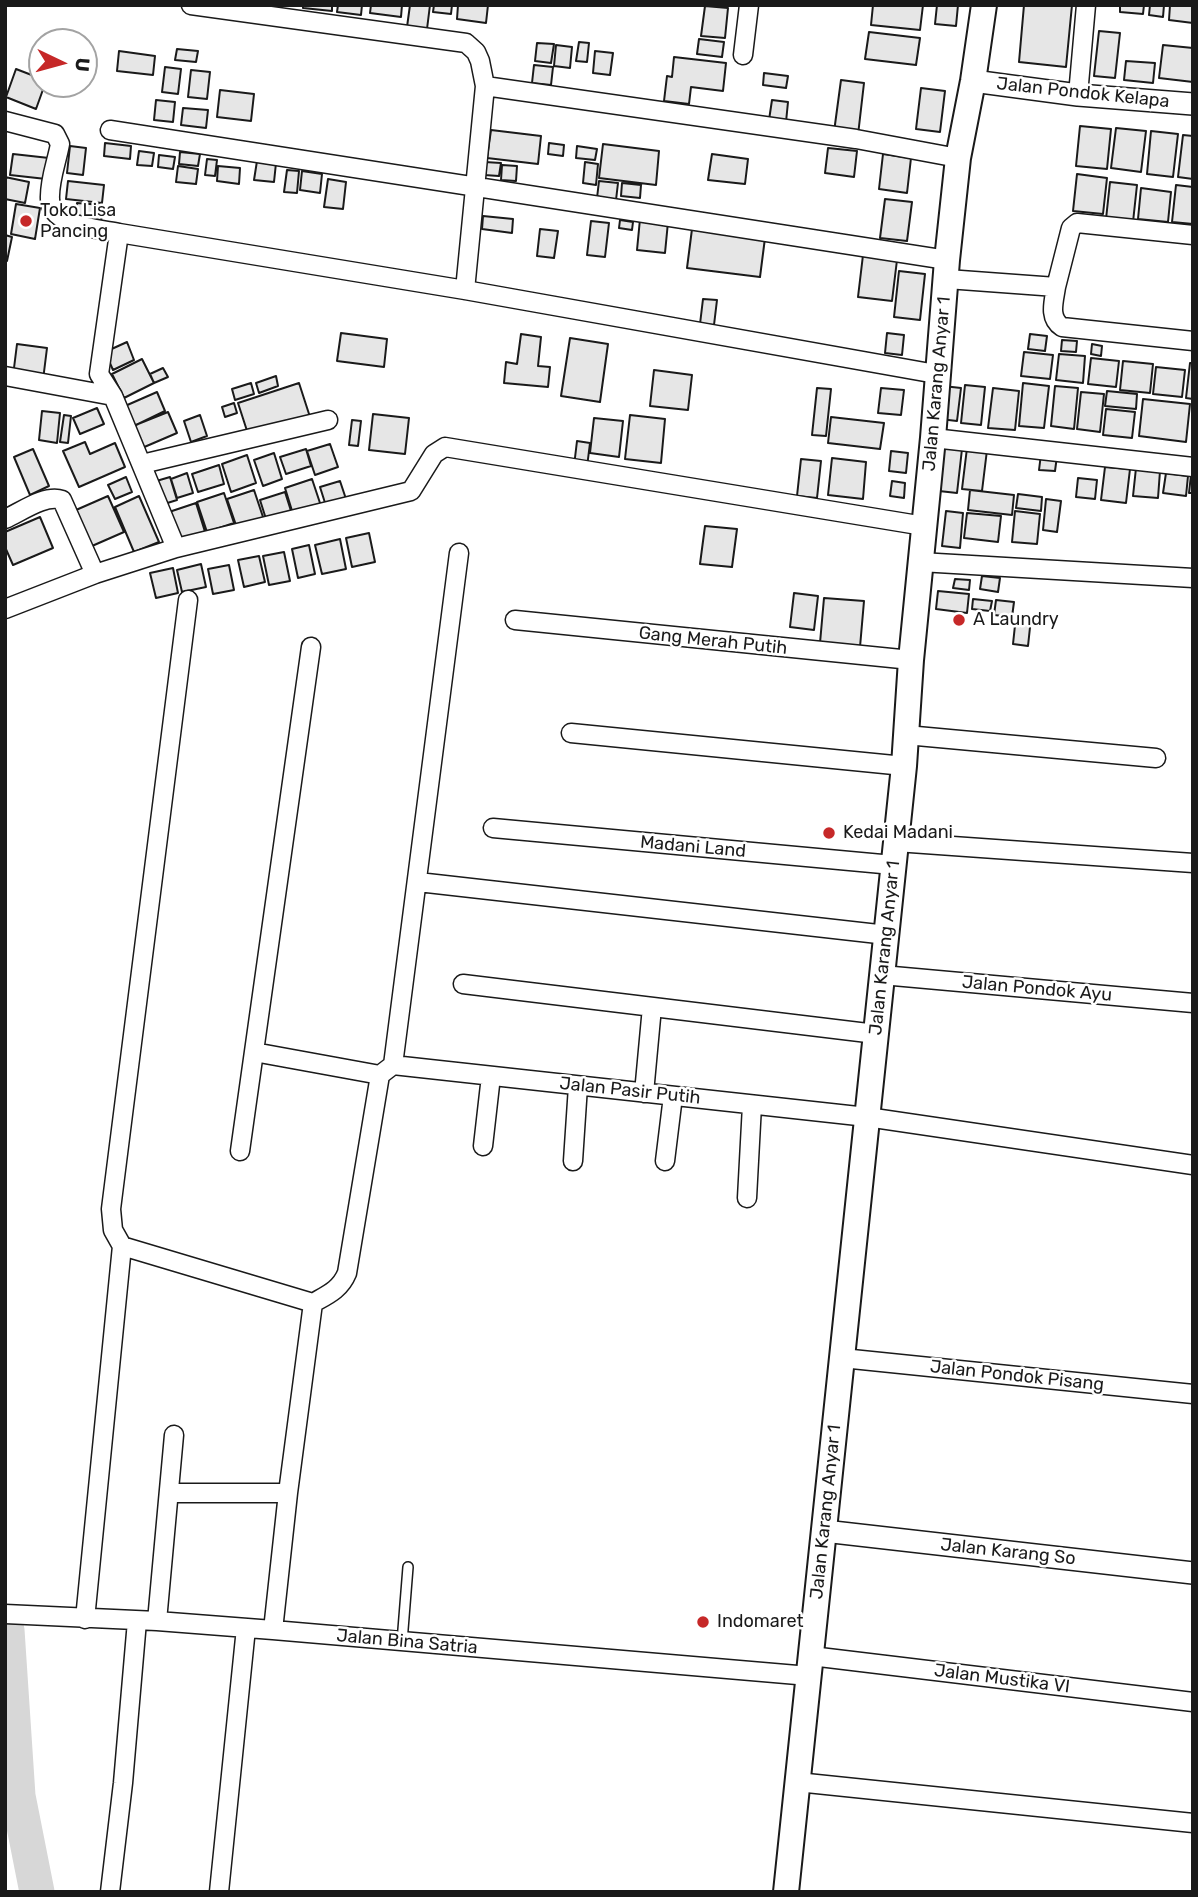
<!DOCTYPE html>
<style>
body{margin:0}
#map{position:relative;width:1198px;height:1897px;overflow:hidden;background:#fff;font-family:Rubik,sans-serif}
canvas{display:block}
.frame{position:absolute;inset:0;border:7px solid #1a1a1a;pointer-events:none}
.north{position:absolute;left:28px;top:28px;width:70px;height:70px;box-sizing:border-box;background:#fff;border:2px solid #a3a3a3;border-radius:50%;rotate:95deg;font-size:19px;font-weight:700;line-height:28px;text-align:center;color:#1a1a1a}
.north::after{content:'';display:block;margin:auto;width:24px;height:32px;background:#c62828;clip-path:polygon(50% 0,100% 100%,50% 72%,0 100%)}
</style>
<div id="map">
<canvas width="1198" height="1897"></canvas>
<div class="frame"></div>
<div class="north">U</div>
</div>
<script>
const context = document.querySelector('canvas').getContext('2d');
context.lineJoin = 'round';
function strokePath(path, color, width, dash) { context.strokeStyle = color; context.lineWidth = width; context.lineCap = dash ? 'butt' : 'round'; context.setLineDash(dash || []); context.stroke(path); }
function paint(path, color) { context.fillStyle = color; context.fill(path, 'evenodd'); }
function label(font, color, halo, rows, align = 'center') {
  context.font = font + ' Rubik,sans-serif'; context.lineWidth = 5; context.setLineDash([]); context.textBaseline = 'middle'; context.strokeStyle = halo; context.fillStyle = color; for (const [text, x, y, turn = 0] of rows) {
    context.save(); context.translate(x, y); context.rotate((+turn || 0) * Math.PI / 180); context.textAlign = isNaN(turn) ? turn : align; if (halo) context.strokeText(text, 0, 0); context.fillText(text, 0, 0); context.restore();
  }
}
const river = new Path2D(`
 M7,1630l11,166 19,96`);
const building = new Path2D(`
 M303,5h29v6l-29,-3z
 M338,5h24l-1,10 -24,-3z
 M371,5h31l-1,12 -31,-4z
 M410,5h20l-3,24 -20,-2z
 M434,5h18l-1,9 -18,-2z
 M458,5h30l-2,18 -29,-4z
 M873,5h50l-3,25 -49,-5z
 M937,5h21l-2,21 -21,-2z
 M1024,5h48l-6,62 -47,-5z
 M1120,5h24l-1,9 -23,-2z
 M1150,5h14l-1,12 -14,-2z
 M1170,5h23v18l-24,-3z
 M705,6l23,2 -3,30 -24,-2z
 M1099,31l21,2 -5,45 -21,-2z
 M869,32l51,6 -4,27 -51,-6z
 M699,39l25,3 -2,15 -25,-3z
 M579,42l10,1 -2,19 -11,-1z
 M537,43l17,1 -3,19 -16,-2z
 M556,45l16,2 -2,21 -16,-2z
 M1163,45l30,3v34l-34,-4z
 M177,49l21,2 -2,11 -21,-2z
 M119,51l36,5 -2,19 -36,-4z
 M595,51l18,2 -3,22 -17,-2z
 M674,57l52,6 -3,28 -32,-4 -2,17 -25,-3 3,-25 5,1z
 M1126,61l29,2 -2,20 -29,-3z
 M534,65l19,2 -2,18 -19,-2z
 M165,67l16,2 -3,25 -16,-2z
 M16,69l26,10v5h3l-9,25 -30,-12z
 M191,70l19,2 -3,27 -19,-2z
 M764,73l24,3 -2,12 -23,-3z
 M841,80l23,3 -6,52 -24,-3z
 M921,88l24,3 -5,41 -24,-3z
 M220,90l34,4 -3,27 -34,-4z
 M156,100l19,2 -2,20 -19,-2z
 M772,100l16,2 -2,20 -17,-2z
 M183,108l25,2 -2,18 -25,-3z
 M1080,126l31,3 -4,40 -31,-3z
 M1116,128l30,3 -5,41 -30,-4z
 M491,130l50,6 -3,28 -51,-6z
 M1151,131l27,3 -5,43 -26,-3z
 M1183,135l10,1v43l-15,-2z
 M105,143l26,3 -1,13 -26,-3z
 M549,143l15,2 -1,11 -15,-2z
 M603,144l56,7 -3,34 -57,-7z
 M70,146l16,2 -3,27 -16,-2z
 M577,146l20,3 -2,11 -19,-2z
 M828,148l29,3 -3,26 -29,-4z
 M139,151l15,2 -2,13 -15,-1z
 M180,152l20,2 -2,12 -19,-2z
 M13,154l36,4 -3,21 -36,-4z
 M712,154l36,5 -3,25 -37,-4z
 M883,154l28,4 -4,35 -28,-4z
 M159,155l16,2 -2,12 -15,-2z
 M207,159l10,1 -2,16 -10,-1z
 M257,161l19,2 -2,19 -20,-2z
 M485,162l16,1 -2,13 -15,-1z
 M585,162l13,2 -2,21 -13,-2z
 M502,165l15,1 -1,15 -15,-1z
 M178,166l20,3 -2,15 -20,-2z
 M218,166l22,2 -1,16 -22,-3z
 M287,170l12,1 -2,22 -13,-1z
 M302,171l20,3 -2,19 -20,-3z
 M1077,174l30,4 -4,36 -30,-3z
 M5,177l24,5 -4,21 -20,-4z
 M328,179l18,3 -3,27 -19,-2z
 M68,181l36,4 -2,18 -36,-4z
 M599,181l19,2 -2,17 -19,-2z
 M1110,182l27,3 -4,37 -27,-3z
 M622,183l19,2 -1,13 -19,-2z
 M1176,185l17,2v37l-21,-2z
 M1141,188l30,4 -3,30 -30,-3z
 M885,199l27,3 -5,39 -27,-3z
 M77,203l26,2 -2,17 -26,-3z
 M16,204l24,4 -5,31 -24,-5z
 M483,216l30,3 -1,14 -30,-4z
 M640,219l28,3 -3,31 -28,-3z
 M620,220l13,2 -1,8 -13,-2z
 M591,221l18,2 -4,34 -18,-2z
 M540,229l18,2 -4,27 -17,-2z
 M692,229l73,9 -5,39 -73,-9z
 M5,235l7,2 -5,24h-2z
 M863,255l34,5 -5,41 -34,-4z
 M899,271l26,3 -5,46 -26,-3z
 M703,299l14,1 -3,25 -14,-1z
 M341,333l46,6 -3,28 -47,-6z
 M887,333l17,2 -2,20 -17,-2z
 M521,334l20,3 -3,29 12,1 -2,20 -44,-4 2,-21 11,2z
 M1030,334l17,2 -2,15 -17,-2z
 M570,338l38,6 -8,58 -39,-6z
 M1062,340l15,1 -1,11 -15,-1z
 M127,342l7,18 -21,10 -8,-18z
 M17,344l30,4 -4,32 -30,-4z
 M1092,344l10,2 -1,10 -10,-2z
 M1024,352l29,3 -3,24 -29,-3z
 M1059,354l26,2 -2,27 -27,-3z
 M1091,358l28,3 -3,26 -28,-3z
 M142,359l12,24 -30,15 -12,-24z
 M1123,361l30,3 -3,29 -30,-3z
 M1190,363h3v36l-7,-1z
 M1156,367l29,3 -3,27 -29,-3z
 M163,368l5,9 -14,6 -4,-9z
 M654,370l38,5 -4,35 -38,-4z
 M276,376l2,10 -19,7 -3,-10z
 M251,383l3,11 -19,6 -3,-11z
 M299,383l11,34 -61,20 -11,-34z
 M1023,383l26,3 -5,42 -25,-2z
 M965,385l20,2 -4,38 -20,-2z
 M943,386l18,2 -4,33 -17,-2z
 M1055,386l23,2 -4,41 -23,-3z
 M817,388l14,1 -5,47 -14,-1z
 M881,388l23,2 -3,25 -23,-2z
 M993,388l26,3 -4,39 -27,-2z
 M1107,391l30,3 -1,15 -31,-3z
 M157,392l8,19 -31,15 -9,-20z
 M1081,392l23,2 -4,38 -23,-3z
 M1143,399l47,5 -4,38 -47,-6z
 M234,403l3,10 -12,4 -3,-10z
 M97,408l7,16 -24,10 -7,-16z
 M1106,409l29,3 -3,26 -29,-3z
 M42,411l18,2 -3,30 -18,-3z
 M168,412l9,21 -35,15 -9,-22z
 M373,414l36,4 -4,36 -36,-4z
 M64,415l7,1 -3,27 -8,-1z
 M200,415l7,21 -16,6 -7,-21z
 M630,415l35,4 -4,44 -36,-4z
 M831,417l53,6 -4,26 -52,-6z
 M594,418l29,3 -4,36 -29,-4z
 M352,420l9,1 -3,25 -9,-1z
 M577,441l13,2 -3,24 -13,-1z
 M85,442l5,12 25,-11 10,24 -46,20 -16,-36z
 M330,444l8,23 -23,8 -8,-24z
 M943,447l19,2 -5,44 -18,-2z
 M967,448l20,2 -5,41 -20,-2z
 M33,449l16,37 -19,9 -16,-38z
 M306,449l5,17 -25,8 -6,-17z
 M891,451l17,2 -2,20 -17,-2z
 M274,453l8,26 -19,7 -9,-26z
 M1041,454l16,2 -2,15 -16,-1z
 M247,455l9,28 -25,9 -9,-28z
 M832,458l34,4 -3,37 -35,-4z
 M801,459l20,2 -4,37 -20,-2z
 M219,465l5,19 -26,8 -6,-18z
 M1105,467l25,2 -4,34 -25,-3z
 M1136,468l24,3 -2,27 -25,-2z
 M187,473l6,20 -16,5 -6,-19z
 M1166,473l22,3 -2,20 -23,-3z
 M1191,475h2v18h-4z
 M126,477l6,15 -17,7 -7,-14z
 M170,477l7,23 -16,5 -8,-23z
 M1078,478l19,2 -2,19 -19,-2z
 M312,479l9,27 -28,8 -8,-26z
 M340,481l6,18 -20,7 -6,-19z
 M892,481l13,2 -1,15 -14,-2z
 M254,490l10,30 -27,8 -10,-29z
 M970,490l44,5 -2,20 -44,-5z
 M285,492l6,19 -25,8 -6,-19z
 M224,493l10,30 -27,9 -10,-30z
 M1018,494l24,3 -1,14 -25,-3z
 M108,496l16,36 -32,14 -16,-36z
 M139,496l20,46 -25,10 -19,-45z
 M1046,499l15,2 -4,31 -14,-2z
 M196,503l10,32 -30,10 -10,-32z
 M946,511l17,2 -3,35 -18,-2z
 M1015,511l25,3 -3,30 -25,-2z
 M967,513l34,3 -3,26 -34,-4z
 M40,517l13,31 -40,17 -8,-18v-15z
 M705,526l32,3 -5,38 -32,-3z
 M369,533l6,29 -23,5 -6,-29z
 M340,539l6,30 -24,5 -7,-29z
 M309,545l6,29 -17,4 -6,-29z
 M284,552l6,29 -21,4 -6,-29z
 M259,556l6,26 -21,5 -6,-27z
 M201,564l5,23 -24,5 -5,-22z
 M229,565l5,25 -21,4 -5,-25z
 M173,568l5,25 -22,5 -6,-25z
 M982,576l18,2 -2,14 -18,-3z
 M955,579l15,1 -1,10 -16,-2z
 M938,591l31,3 -2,19 -31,-4z
 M794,593l24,3 -4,34 -24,-3z
 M824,598l40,3 -4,46 -40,-4z
 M973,599l19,2 -2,10 -18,-2z
 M996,600l18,2 -2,15 -18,-2z
 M1016,616l15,2 -3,28 -15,-2z`);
const service = new Path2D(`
 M402,1642l6,-75`);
const minor = new Path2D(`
 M191,5l275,38 10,9 4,9 5,25 -20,204
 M743,55l6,-50
 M485,86l371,53 102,19
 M1078,95l8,-90
 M5,121l50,13 5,10c-3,17 -11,37 -10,55 0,27 49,30 69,34l346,57 471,84
 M110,130l837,130
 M119,233l-20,141 14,22 63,152 235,-57 23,-37 11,-7 479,79
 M947,279l109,8 15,-59 6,-5 116,12
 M1056,287c-2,14 -8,31 6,40l131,14
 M5,376l108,20
 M933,438l260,29
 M142,464l186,-44
 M5,519c16,-7 40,-25 57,-19l33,74 81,-26
 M920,562l273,16
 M188,600l-77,609 2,21 9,16 191,57c14,-8 27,-13 34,-30l33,-198 13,-10 66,-512
 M5,609l90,-35
 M515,620l396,40
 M571,733l333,33
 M906,735l250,23
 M493,828l400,37
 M896,842l297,21
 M418,882l469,53
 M882,975l311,28
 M463,984l413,50
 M254,1052l126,23
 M393,1065l474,52 326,48
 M644,1093l8,-86
 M483,1146l8,-70
 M240,1151l71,-504
 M573,1161l5,-75
 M665,1161l8,-65
 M747,1198l5,-93
 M842,1358l351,36
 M169,1493h119
 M5,1614l152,7 116,9 536,46
 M85,1619l37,-373
 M157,1621l17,-186
 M273,1630l15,-137 25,-190
 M811,1656l382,46
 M797,1782l396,41
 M110,1892l13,-109 14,-162
 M219,1892l27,-264`);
const tertiary = new Path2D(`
 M973,81l105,14 115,9
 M824,1531l369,42`);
const secondary = new Path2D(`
 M786,1892l118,-1126 7,-106 22,-222 14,-178 11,-102 15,-77 11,-76`);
const markers = [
 [26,221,7,"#c62828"],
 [959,620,7,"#c62828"],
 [829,833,7,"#c62828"],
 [703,1622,7,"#c62828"]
];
const streetNames = [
 ["Jalan Pondok Kelapa",1083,93,6],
 ["Jalan Karang Anyar 1",937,384,-85],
 ["Gang Merah Putih",713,641,6],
 ["Madani Land",693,847,5],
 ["Jalan Karang Anyar 1",885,948,-84],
 ["Jalan Pondok Ayu",1037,989,5],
 ["Jalan Pasir Putih",630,1091,6],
 ["Jalan Pondok Pisang",1017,1376,6],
 ["Jalan Karang Anyar 1",826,1512,-84],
 ["Jalan Karang So",1008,1552,6],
 ["Jalan Bina Satria",407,1642,5],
 ["Jalan Mustika VI",1002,1679,7]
];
const poiNames = [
 ["Toko Lisa",40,211],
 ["Pancing",40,232],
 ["A Laundry",973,620],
 ["Kedai Madani",843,833],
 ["Indomaret",717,1622]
];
strokePath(river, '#d7d7d7', 35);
paint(building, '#e6e6e6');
strokePath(building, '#1a1a1a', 2);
strokePath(service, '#1a1a1a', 12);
strokePath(minor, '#1a1a1a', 21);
strokePath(tertiary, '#1a1a1a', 24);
strokePath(secondary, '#1a1a1a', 28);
strokePath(service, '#fff', 9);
strokePath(minor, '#fff', 18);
strokePath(tertiary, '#fff', 21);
strokePath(secondary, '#fff', 24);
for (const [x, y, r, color] of markers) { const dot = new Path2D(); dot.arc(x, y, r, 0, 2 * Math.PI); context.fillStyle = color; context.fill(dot); strokePath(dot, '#fff', 2.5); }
label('18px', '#1a1a1a', '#fff', streetNames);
label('18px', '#1a1a1a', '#fff', poiNames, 'left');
</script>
